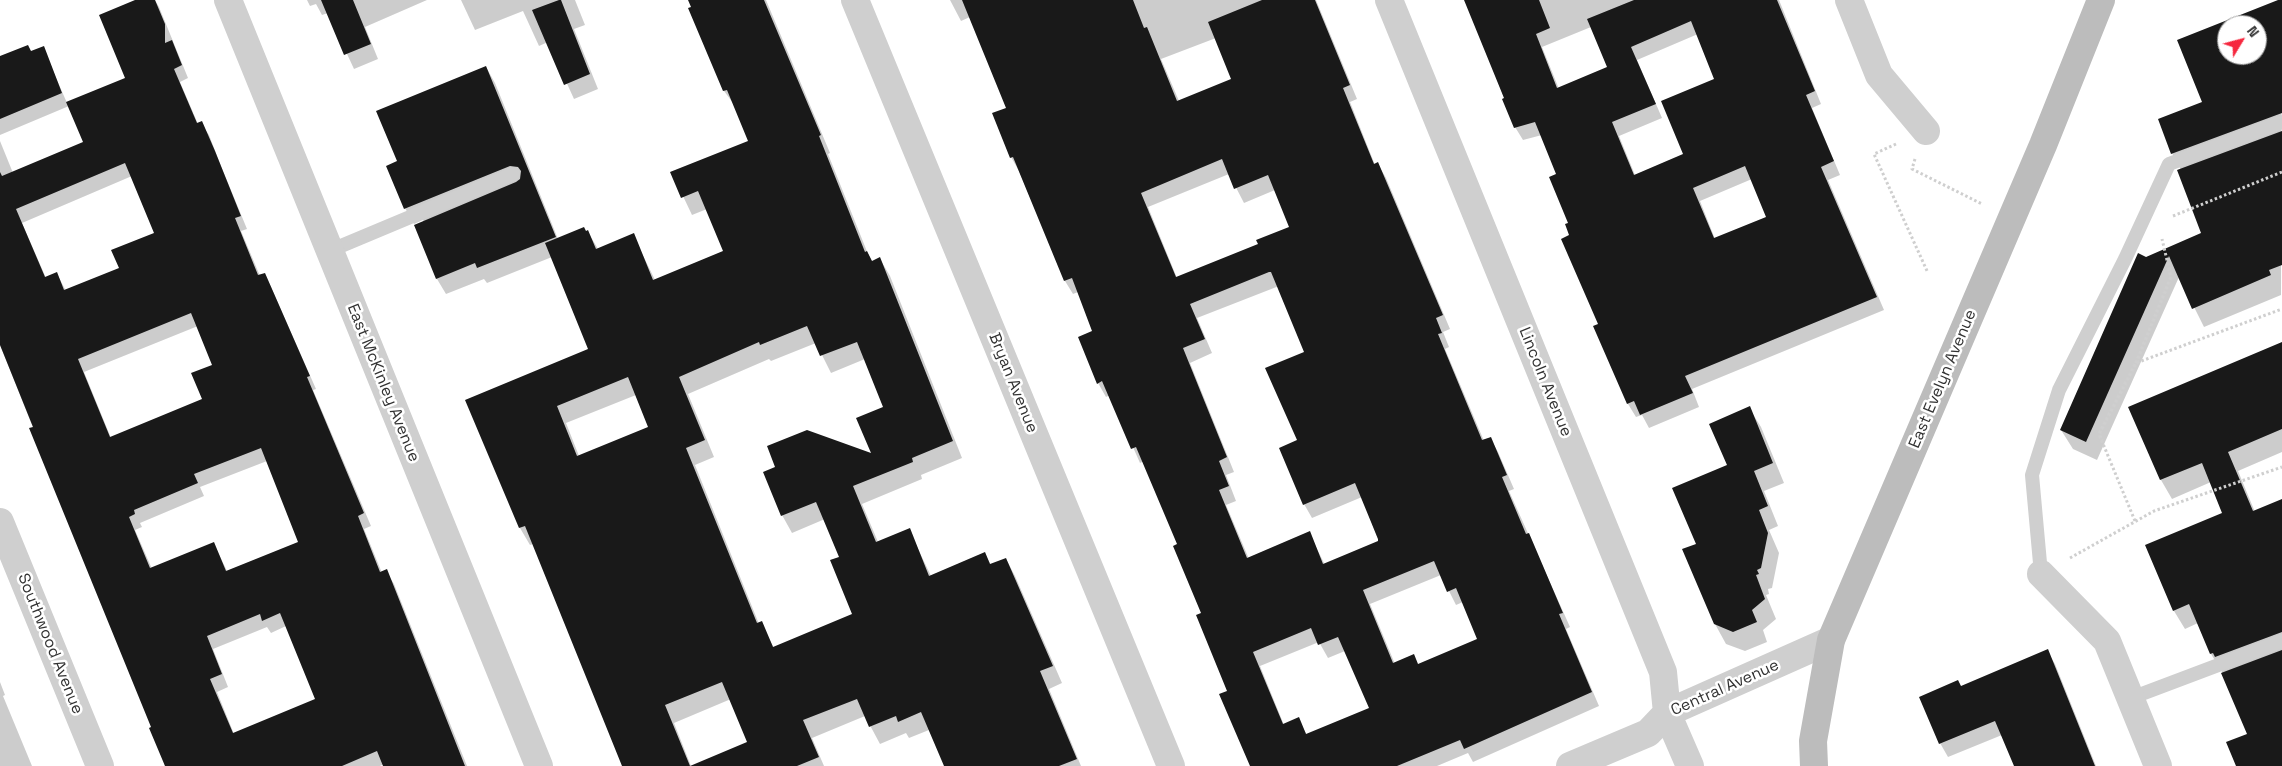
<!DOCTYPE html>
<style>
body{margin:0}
#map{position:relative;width:2282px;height:766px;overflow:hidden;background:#fff;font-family:"Space Grotesk",sans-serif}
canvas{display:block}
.north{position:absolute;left:2217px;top:15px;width:50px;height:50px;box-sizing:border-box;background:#fff;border:1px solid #adadad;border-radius:50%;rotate:53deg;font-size:14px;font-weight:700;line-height:20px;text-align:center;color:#323232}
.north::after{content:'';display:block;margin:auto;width:18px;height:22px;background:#f6273e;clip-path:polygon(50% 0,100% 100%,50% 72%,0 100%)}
</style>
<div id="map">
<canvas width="2282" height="766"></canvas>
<div class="north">N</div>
</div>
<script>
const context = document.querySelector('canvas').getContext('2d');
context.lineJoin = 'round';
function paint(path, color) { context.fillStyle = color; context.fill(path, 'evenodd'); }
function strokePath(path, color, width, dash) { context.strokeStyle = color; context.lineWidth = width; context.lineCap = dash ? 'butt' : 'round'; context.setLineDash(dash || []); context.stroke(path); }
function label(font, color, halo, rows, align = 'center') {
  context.font = font + ' "Space Grotesk",sans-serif'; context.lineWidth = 5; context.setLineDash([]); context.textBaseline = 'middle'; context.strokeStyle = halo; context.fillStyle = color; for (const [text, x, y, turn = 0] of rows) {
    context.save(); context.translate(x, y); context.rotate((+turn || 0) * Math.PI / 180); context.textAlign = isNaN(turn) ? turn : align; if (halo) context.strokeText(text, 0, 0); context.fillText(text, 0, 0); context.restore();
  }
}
const shadow = new Path2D(`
 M139,0h16l4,7 29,71 -8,4 18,42 3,-1 8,12 12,31 26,63 -6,2 19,45 4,-2 7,13 45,102 -3,1 58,136 -7,3 18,44 4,-2 8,13 73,182h-82l-1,-2 -4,2h-215l-12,-38 -153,-383v-204l13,32 72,-30 -16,-37 -69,29v-77l31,-6 12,-4 24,55 59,-24zM132,176l23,58 -35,35 -54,22 -9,-17 -11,4 -24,-55zM198,326l16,39 -11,35 -92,38 -27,-66zM267,461l33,81 -73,29 -13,-27 -62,25 -17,-39 7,-3 -2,-4 64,-27 -4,-9zM286,626l31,74 -83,34 -17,-42 11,-5 -15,-38 54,-22 4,6z
 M307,0h120l-62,27 13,32 -24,10 -26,-56 -6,2 -6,-11 -6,2z
 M461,0h114l10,25 -11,4 24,60 -24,10 -26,-57 -9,4 -16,-35 -48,19z
 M694,0h72l64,153 -2,1 40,100 4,8 8,-3 10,17 72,182 -41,17 1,4 -60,25 16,38 31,-12 22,46 54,-22 6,11 15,-6 9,17 47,107 -13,6 32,77h-136l-16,-36 -20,8 -3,-5 -26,11 -15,-28 -53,22 12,28h-132l57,-24 -18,-43 -57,24 17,43h-68l-90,-222 -3,1 -10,-17 -54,-128 124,-50 -38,-93 -65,26 -3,-4 -38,15 -9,-15 -22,-53 9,-4 -1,-2 -9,4 -9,-16 -7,-46 88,-95 9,16 63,156 30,-7 10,17 35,-14 22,45 69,-29 -17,-42 -15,6 -20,-42 78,-32 -14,-34 -12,-16 -32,-84zM816,343l15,30 34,-14 20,49 -12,47 -91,60 10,18 33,-14 15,39 13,57 -79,33 -13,-25 -2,1 -64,-159 19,-8 -26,-63 81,-35 2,2zM636,395l14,32 -71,29 -13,-33z
 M950,0h366l41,99 -7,3 25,63 3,-1 8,14 64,151 -7,3 6,15 -4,2 39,92 6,-3 8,14 16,37 -5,2 61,136 -4,2 33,77 -126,56 -5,-9 -31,13h-186l-22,-74 -50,-147 -35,-84 -4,2 -30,-68 -4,2 -8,-14 -5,-51 -15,-40 -5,2 -8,-13 -46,-110 -8,-14 -3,-49 -38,-91 -9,4zM1216,38l17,41 -54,22 -18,-42zM1229,174l15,29 31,-13 16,37 -32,18 -82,33 -29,-71zM1279,286l27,66 -8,89 6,63 8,14 50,-21 17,45 -54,23 -16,-32 -60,26 -23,-54 10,-4 -10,-26 8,-3 -44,-109 22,-10 -15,-35zM1441,575l15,30 7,-3 16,38 -60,25 -24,-1 -25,-60zM1319,642l9,16 17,-7 26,58 -64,26 -9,-16 -14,6 -24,-59z
 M1467,0h312l42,104 -9,4 28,67 -12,5 56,130 -192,79 7,18 -50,21 -7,-13 -6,2 -8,-13 -33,-77 4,-3 -28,-88 -13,-61 -16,-40 -19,5 -8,-13zM1591,27l17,41 -49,21 -17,-42zM1698,34l18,46 -31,75 -50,20 -16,-39 43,-18 -25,-58zM1752,179l16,38 -53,22 -15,-38z
 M2282,0l-1,295 -77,32 -25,-50 -82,183 -24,-11 -12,-19 85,-172 57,-24 -22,-64 -9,-17 32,-50 -25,-62zM2227,25h30v30h-30z
 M2282,345v107l-44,19 17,41 27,-12v266h-45l12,-31 -27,-63 -11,-18 -13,-31 -13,6 -11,-18 49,-97 -12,-32 -39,17 -11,-19 -31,-73z
 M1749,408l12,19 23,56 -20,8 14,35 -9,4 10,23 -7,35 -4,1 1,5 -3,1 10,24 -13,11 4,12 -22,9 -19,-7 -11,-20 -18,-80z
 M2047,651l8,13 41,102h-80l-14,-31 -54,22 -8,-14 21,-56z
 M0,682l5,13 -2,1 29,70h-32z`);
const building = new Path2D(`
 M135,0h20l10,24v19l7,-3 10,25 -8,4 23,54 5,-2 13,30 26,65 -6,2 23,57 7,-2 45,103 -3,1 57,136 -6,3 22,56 7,-3 78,197h-82l-6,-15 -35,15h-177l-16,-38 2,-1 -122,-299 4,-1 -33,-82v-173l2,4 81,-34 -17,-40 59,-24 -26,-63zM125,163l29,70 -43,17 8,18 -55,22 -7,-18 -12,5 -29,-68zM191,313l21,52 -21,8 11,26 -92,38 -32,-78zM261,448l37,94 -72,29 -12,-29 -64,26 -21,-51 6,-3 -1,-4 64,-27 -4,-9zM280,613l35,86 -82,34 -23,-54 12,-5 -15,-38 53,-22 2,7z
 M321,0h32l18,44 -27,11z
 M559,0h2l29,74 -26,11 -32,-75z
 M688,0h76l57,135 -2,1 46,116 2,-1 5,10 8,-4 73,184 -41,17 1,4 -60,24 23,56 34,-14 19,48 56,-24 5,12 16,-6 47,108 -13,5 37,88 -18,7h-115l-23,-54 -23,10 -2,-6 -27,11 -12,-28 -54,21 16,37 -22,9h-107l57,-24 -25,-60 -57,23 25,61h-68l-97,-240 -6,2 -54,-128 123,-51 -43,-106 39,-16 2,4 2,-1 8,19 38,-16 19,47 70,-29 -25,-60 -17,7 -11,-26 78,-31 -21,-51 -4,1 -35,-83 3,-1zM807,326l13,30 37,-14 26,65 -27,11 15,35 -64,-23 -40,16 8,21 -12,5 18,44 35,-14 23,55 -9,3 22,54 -79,33 -11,-26 -5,2 -71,-175 19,-8 -26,-63 80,-35 1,3zM628,377l20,50 -71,29 -20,-50z
 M962,0h171l11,28 3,-1 30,74 54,-22 -23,-57 54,-22h53l35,85 -7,3 31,76 4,-2 65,153 -7,3 6,15 -4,1 44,106 9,-3 16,38 -5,2 24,57 3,-1 34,80 -4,1 33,78 -128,57 -4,-9 -63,26h-147l-31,-72 8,-3 -31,-76 5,-2 -28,-67 4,-2 -41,-97 -5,2 -29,-68 -5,3 -19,-47 14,-6 -20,-53 -8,3 -51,-124 -3,1 -18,-45 14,-5zM1222,159l12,30 34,-14 21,52 -33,13 2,4 -82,33 -35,-84zM1269,272h2l33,80 -39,16 32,72 -18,8 24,57 52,-22 23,56v2l-55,23 -13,-33 -63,27 -28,-68 10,-4 -10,-25 8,-4 -44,-109 22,-9 -15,-35zM1434,561l13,31 9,-4 21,51 -59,25 -4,-10 -21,9 -30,-73zM1311,628l7,17 20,-8 31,71 -63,26 -7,-17 -16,7 -30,-72z
 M1464,0h75l11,28 -14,6 21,54 50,-21 -20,-48 47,-19h143l38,91 -9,4 28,66 -13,6 56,130 -192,79 8,17 -53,22 -6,-14 -7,3 -34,-78 5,-2 -37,-85 8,-4 -4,-11 3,-1 -19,-46 7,-3 -21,-52 -21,6 -12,-29 2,-1zM1691,21l23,58 -53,22 22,53 -49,21 -22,-53 44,-18 -25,-57zM1745,166l21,51 -52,21 -21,-50z
 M2278,0h4v113l-111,41 -13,-35 44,-17 -25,-62zM2227,25h30v30h-30z
 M28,45l3,6 13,-5 18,47 -62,26v-63z
 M486,66l70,171 -79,31 -2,-5 -39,16 -22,-54 102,-43 4,-3 1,-8 -3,-4 -8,-1 -106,43 -18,-43 11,-5 -21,-50z
 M2282,131v134l-13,5 2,5 -79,34 -23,-53 -83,186 -26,-12 78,-177 8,4 55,-24 -24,-63z
 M2282,342v87l-54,23 25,59 29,-12v133l-67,25 -2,-4 -3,1 -21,-50 -16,7 -28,-66 77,-32 -20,-50 -42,17 -32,-73z
 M1750,406l23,57 -19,8 14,35 -9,4 9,23 -7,35 -4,2 2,4 -3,1 9,24 -13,11 5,12 -24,10 -19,-8 -32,-75 14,-5 -24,-56 55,-23 -18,-41z
 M2048,649l47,117h-81l-19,-45 -56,23 -20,-47 39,-17 3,6z
 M2282,650v116h-46l-10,-24 21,-8 -26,-61z`);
const path = new Path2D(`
 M1896,144l-22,10 54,119
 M1915,159l-3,10 70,35
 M2173,216l109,-44
 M2136,363l35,-86 -9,-38
 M2135,521l-36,-87 37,-71 146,-54
 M2070,558l84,-47 128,-44`);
const lane = new Path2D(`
 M329,251l184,-77
 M2041,574l-9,-99 27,-85 66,-131 44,-95 113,-42
 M2131,698l151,-57`);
const street = new Path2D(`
 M228,0l311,766
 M855,0l316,766
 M1389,0l274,672 4,41 23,53
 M1849,0l30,75 47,56
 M0,522l100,244
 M2041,574l66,67 51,125
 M1570,766l78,-33 19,-20 164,-73`);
const secondary = new Path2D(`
 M1814,766l-1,-25 18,-101 212,-495 58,-145`);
const streetNames = [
 ["East Evelyn Avenue",1943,379,-67],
 ["Lincoln Avenue",1545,382,68],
 ["East McKinley Avenue",383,383,68],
 ["Bryan Avenue",1013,383,68],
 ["Southwood Avenue",50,644,68],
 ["Central Avenue",1725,688,-24]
];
paint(shadow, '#0003');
paint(building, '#191919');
strokePath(path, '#cfcfcf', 3, [2.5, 2.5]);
strokePath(lane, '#cfcfcf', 14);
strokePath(street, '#cfcfcf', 28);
strokePath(secondary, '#bcbcbc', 28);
label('16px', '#323232', '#fff', streetNames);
</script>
